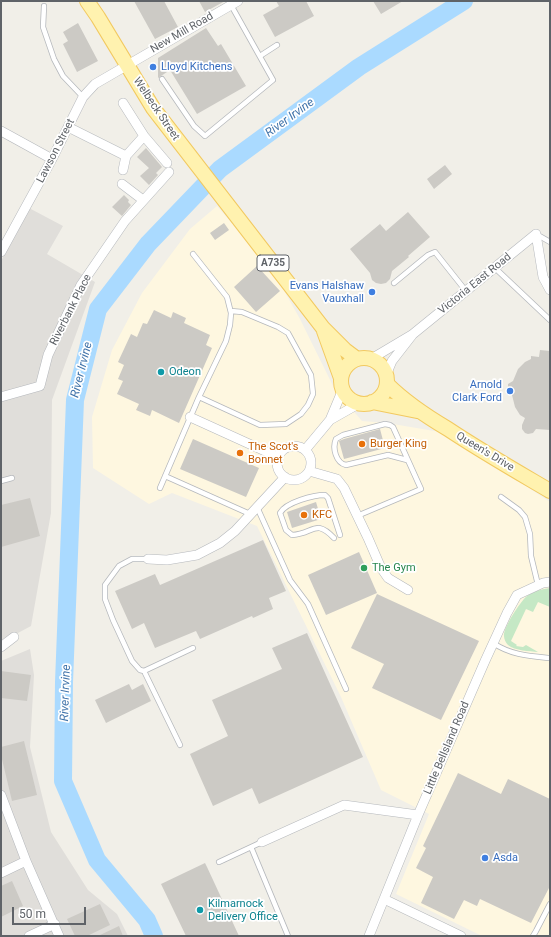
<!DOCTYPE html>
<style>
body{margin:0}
#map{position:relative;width:551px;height:937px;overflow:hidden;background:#f1efe8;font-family:Roboto,sans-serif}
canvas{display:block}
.frame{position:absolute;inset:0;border:2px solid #5f6368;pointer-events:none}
.scale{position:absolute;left:12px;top:907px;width:74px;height:18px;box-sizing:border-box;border:2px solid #5f6368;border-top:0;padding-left:5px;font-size:12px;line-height:14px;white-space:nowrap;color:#5f6368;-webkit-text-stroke:3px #fff;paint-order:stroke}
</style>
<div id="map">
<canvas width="551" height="937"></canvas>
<div class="frame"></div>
<div class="scale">50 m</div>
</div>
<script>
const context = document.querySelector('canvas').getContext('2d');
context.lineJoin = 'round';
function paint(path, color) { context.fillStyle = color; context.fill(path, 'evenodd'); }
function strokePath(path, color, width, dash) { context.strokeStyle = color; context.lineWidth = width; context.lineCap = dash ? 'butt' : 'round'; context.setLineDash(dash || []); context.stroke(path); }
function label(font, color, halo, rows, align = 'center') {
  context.font = font + ' Roboto,sans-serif'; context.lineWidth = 3.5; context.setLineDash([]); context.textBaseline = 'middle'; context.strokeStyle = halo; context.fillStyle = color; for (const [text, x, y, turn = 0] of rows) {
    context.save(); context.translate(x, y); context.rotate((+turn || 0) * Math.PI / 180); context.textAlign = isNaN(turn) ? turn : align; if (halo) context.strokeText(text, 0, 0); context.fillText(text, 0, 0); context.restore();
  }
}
const commercial = new Path2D(`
 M217,206l56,65 27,48 35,71 27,31 25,2 59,10 104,69v434h-68l-86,-42 33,-80 -48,-24 -40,-93 -84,-171 -85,-33 -23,11 -56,-36 -1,-51 20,-67 30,-57 48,-64z`);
const industrial = new Path2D(`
 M29,208l34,18 -16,28 48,28 -43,118 -1,113 -20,113 -30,16v-381z
 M30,649l4,26 -4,72 21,85 37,58 29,24 11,22h-127v-275z`);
const green = new Path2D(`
 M550,588v19l-12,-5 -5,10 -7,-3 -15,32 6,4 -1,1 7,1 3,-2 12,7c-8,-1 -23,-1 -30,-7 -2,-2 -4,-6 -4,-9 -1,-8 16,-34 23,-40 7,-5 15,-7 23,-8z`);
const river = new Path2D(`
 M154,936l-7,-16 -50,-60 -34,-79 1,-99 11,-282 23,-91 50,-65 72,-75 139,-102 105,-66`);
const building = new Path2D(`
 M134,1h30l14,26 -23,12z
 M199,1h26l-20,11z
 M276,1h30l8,15 -39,21 -12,-22 16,-9z
 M373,1h30l-22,13z
 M78,23l20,38 -21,11 -14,-28 5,-3 -5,-9z
 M206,28l12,18 3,-2 25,42 -49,28 -27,-44 -12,8v-20z
 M146,148l16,19 -6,6 2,2 -9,10 -9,-9 9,-8 -12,-11z
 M445,165l7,9 -18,15 -7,-10z
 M124,195l5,5 -1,2 3,3 -9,11 -10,-9z
 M408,212l22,25 -22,19 1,1 -17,14 -2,8 -4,4 -5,1 -5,-1 -4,-3 -2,-7 -20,-24 30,-25 6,7z
 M224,223l5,7 -14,10 -5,-7z
 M257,266l23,25 -24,21 -22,-25z
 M154,310l17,8 2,-6 13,6 -2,5 26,12 -4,10 6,3 -33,75 -27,-13 -2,6 -14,-6 3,-6 -22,-10 6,-13 -5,-2 6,-14 -6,-3 13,-28 6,3 6,-14 4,1z
 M540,350l10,1v79l-14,-1 -3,4 -5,1 -3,-1 -3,-4v-4l3,-7 -5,-3 -5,-8 -3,-12 -4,-5v-6l5,-3 5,-12 7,-7 6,-3v-3l8,1z
 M380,429l5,19 -41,11 -5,-18 5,-2z
 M193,439l66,29 -13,29 -66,-28z
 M30,498l10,38 -39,11v-42z
 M316,502l5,17 -29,9 -5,-16z
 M263,540l23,51 -17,7 4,11 -20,9 -1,-2 -52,23 -4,-8 -41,17 -11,-25 -12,6 -17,-38 40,-17 5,11z
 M359,552l18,41 -51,22 -18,-40z
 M377,594l102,47 -38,79 -69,-32 12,-24 -33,-16z
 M307,633l56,124 -104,47 -7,-16 -39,18 -23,-52 38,-18 -16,-36 70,-31 -10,-21z
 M1,671l30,4 -4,26 -26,-3z
 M129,684l3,6 11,-6 8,17 -45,22 -11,-23z
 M24,741l13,54 -25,6 -11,-46v-8z
 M458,773l43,21 7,-15 42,20v87l-19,37 -51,-24 -3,7 -13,-6 -10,19 -33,-16 12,-26 -17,-9 10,-20 -3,-2z
 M205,863l2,4 32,69h-53l-25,-52z
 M12,881l11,25 -22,11v-31z
 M100,904l10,21 -23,11h-12l-8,-17z
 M119,926l4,10h-25z`);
const service = new Path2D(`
 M44,6l-1,21 11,32 9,17 20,21
 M260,56l17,-11
 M162,79l32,47 11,10 68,-56 -42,-75
 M536,234l14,8
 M495,268l55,52
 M394,283l34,-28 7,-3 31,39
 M199,397l61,28 26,-1 15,-10 7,-9 5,-11 -2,-19 -23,-42 -10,-6 -36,-15 -11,-1
 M165,476l85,38
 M1,481l11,-3
 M160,488l39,-91 27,-56 4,-16 1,-12 -4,-16 -34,-43
 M501,497l18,13 6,7 5,17 1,22 7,29
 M257,507l33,73 18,24 38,85
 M357,516l64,-27 -28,-62 -3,-2 -5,-1 -42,11 -7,4c-4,9 0,24 10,26l42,-10 19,5
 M334,538c-19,-20 -20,-4 -42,-3l-6,-5 -6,-17c6,-11 34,-18 45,-18l3,3 12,37
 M148,559h-16l-13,7 -14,19v14l8,21 19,41 8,9 4,1 49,-23
 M493,643c18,12 36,13 57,15
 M144,671l36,74
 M251,847l37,89
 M219,862l43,-20
 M533,936l3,-5 14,-27`);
const minor = new Path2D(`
 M123,103l21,33 23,27
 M68,127l58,29 18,-20
 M1,131l51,28
 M123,170l3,-14
 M122,184l21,16
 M536,234l7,43 7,13
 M1,252l51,-93 31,-62 12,-13 143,-83
 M413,334l123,-100
 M371,359l42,-25 -21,27 -6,14
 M1,397l39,-11 8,-31 33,-70 44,-64 44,-49
 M190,417l88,40
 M330,420l30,-17
 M277 463a17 17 0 1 1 34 0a17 17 0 1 1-34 0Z
 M305,450l25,-30 13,-31
 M309,471l28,8 7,9 24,50 13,30 7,10 20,12
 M148,559l19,1 30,-5 23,-12 15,-12 50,-54
 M1,647l13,-10
 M1,795l25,66 33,75
 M262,842l82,-37 74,10
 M1,873l25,-12
 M384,899l77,37
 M29,936l26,-12
 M369,936l49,-121 67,-154 22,-48 10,-18 26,-12 7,-1`);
const primary = new Path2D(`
 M87,1l11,16 55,91 170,220 22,22 12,9
 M324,331l17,47
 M341 381a23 23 0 1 1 46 0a23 23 0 1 1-46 0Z
 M387,384c18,18 39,32 61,45 33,22 68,42 102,62
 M372,402l45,9`);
const markers = [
 [153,67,4,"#3f7fe0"],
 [372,292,4,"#3f7fe0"],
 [161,372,4,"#0f9aa8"],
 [510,391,4,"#3f7fe0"],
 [362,444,4,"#e8710a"],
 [240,453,4,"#e8710a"],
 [304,515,4,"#e8710a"],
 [364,568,4,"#2e9e5b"],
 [485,858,4,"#3f7fe0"],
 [200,910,4,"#0f9aa8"]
];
const shields = [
 [273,263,32]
];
const shieldNames = [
 ["A735",273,263]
];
const streetNames = [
 ["New Mill Road",182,33,-30],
 ["Welbeck Street",156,109,56],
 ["Lawson Street",56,151,-63],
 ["Victoria East Road",475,284,-39],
 ["Riverbank Place",71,310,-63],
 ["Queen's Drive",485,452,31],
 ["Little Bellsland Road",447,748,-67]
];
const shopNames = [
 ["Lloyd Kitchens",161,67],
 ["Evans Halshaw",364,286,"right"],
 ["Vauxhall",364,299,"right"],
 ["Arnold",502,385,"right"],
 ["Clark Ford",502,398,"right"],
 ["Asda",493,858]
];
const cultureNames = [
 ["Odeon",169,372],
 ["Kilmarnock",208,904],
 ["Delivery Office",208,917]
];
const foodNames = [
 ["Burger King",370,444],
 ["The Scot's",248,447],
 ["Bonnet",248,460],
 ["KFC",312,515]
];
const leisureNames = [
 ["The Gym",372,568]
];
const waterNames = [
 ["River Irvine",290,118,-36],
 ["River Irvine",82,370,-76],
 ["River Irvine",66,693,-88]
];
paint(commercial, '#fef7e0');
paint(industrial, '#e0deda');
paint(green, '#c5e8c5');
strokePath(river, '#aadaff', 18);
paint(building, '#cccac5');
strokePath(service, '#b5b8bc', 6);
strokePath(minor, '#b5b8bc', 10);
strokePath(primary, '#f2c960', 16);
strokePath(service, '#fff', 4.5);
strokePath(minor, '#fff', 9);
strokePath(primary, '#fff2af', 14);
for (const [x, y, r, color] of markers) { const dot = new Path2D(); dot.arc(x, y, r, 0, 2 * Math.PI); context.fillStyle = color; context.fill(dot); strokePath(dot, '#fff', 1.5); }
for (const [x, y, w] of shields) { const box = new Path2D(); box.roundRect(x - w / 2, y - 8, w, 16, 3); context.fillStyle = '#fff'; context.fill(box); strokePath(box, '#5f6368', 1); }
label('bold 10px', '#5f6368', null, shieldNames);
label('11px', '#5f6368', '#fff', streetNames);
label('11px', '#366cbe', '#fff', shopNames, 'left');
label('11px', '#0d838f', '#fff', cultureNames, 'left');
label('11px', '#c56008', '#fff', foodNames, 'left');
label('11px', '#27864d', '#fff', leisureNames, 'left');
label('italic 12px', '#4174aa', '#fff', waterNames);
</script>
